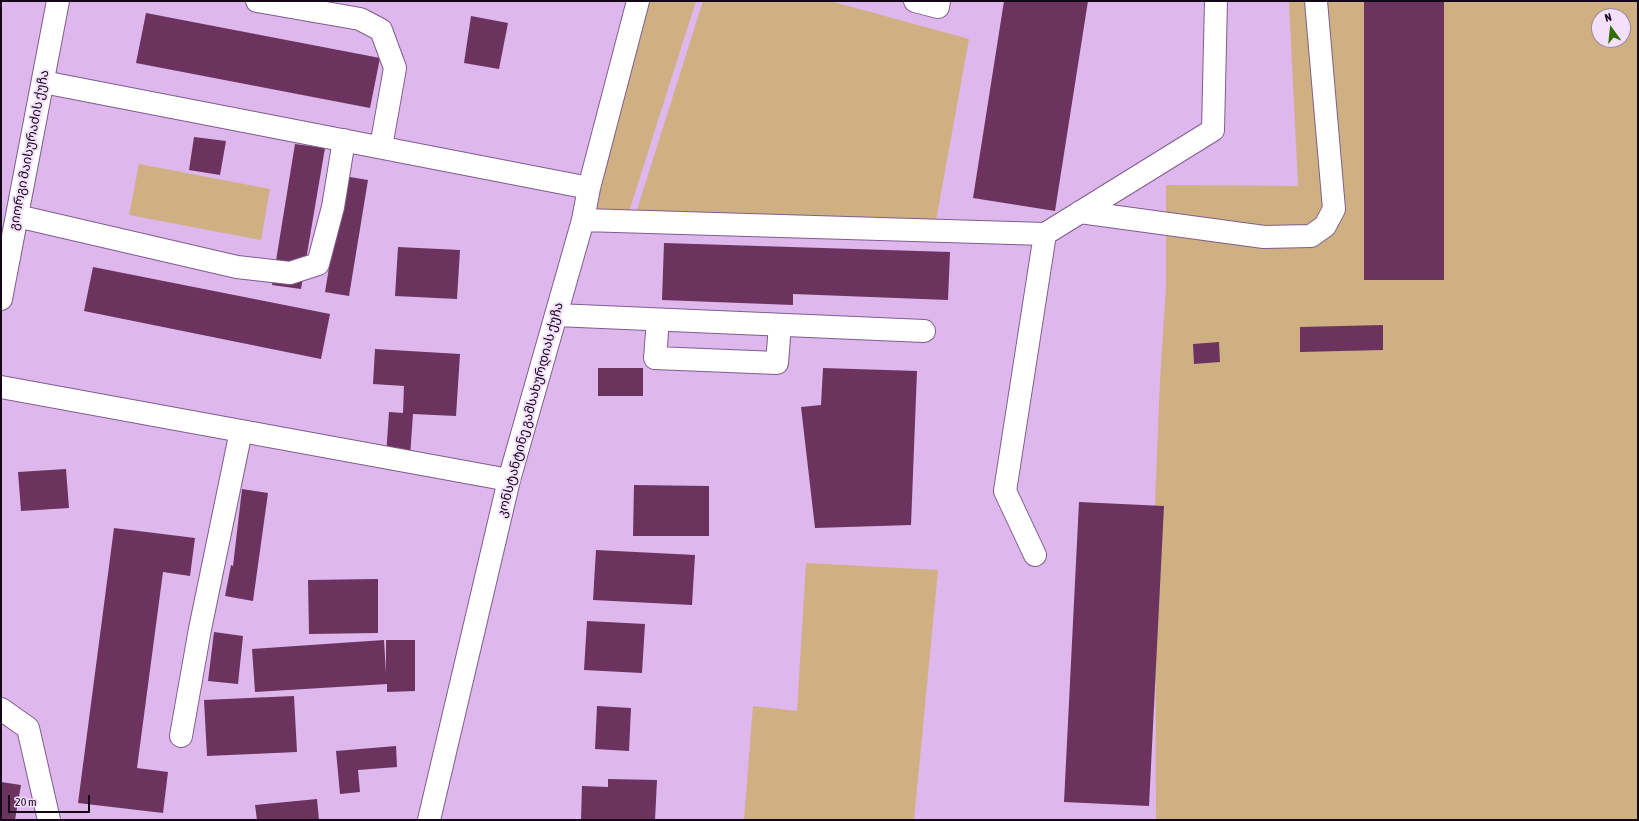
<!DOCTYPE html>
<meta charset="utf-8">
<style>
body{margin:0}
#map{position:relative;width:1639px;height:821px;overflow:hidden;background:#deb7ec;font-family:"Asap Condensed",sans-serif}
canvas{display:block}
.frame{position:absolute;inset:0;border:2px solid #140719;pointer-events:none}
.north{position:absolute;left:1591px;top:8px;width:40px;height:40px;box-sizing:border-box;background:#f4e0fb;border:1px solid #9a89a1;border-radius:50%;rotate:345deg;font-size:11px;font-weight:700;line-height:16px;text-align:center;color:#140719}
.north::after{content:'';display:block;margin:auto;width:14px;height:18px;background:#2f6e02;clip-path:polygon(50% 0,100% 100%,50% 72%,0 100%)}
.scale{position:absolute;left:8px;top:795px;width:82px;height:18px;box-sizing:border-box;border:2px solid #140719;border-top:0;padding-left:5px;font-size:12px;line-height:14px;white-space:nowrap;color:#140719;-webkit-text-stroke:3px #f4e0fb;paint-order:stroke}
</style>
<div id="map">
<canvas width="1639" height="821"></canvas>
<div class="frame"></div>
<div class="north">N</div>
<div class="scale">20 m</div>
</div>
<script>
const context = document.querySelector('canvas').getContext('2d');
context.lineJoin = 'round';
function paint(path, color) { context.fillStyle = color; context.fill(path, 'evenodd'); }
function strokePath(path, color, width, dash) { context.strokeStyle = color; context.lineWidth = width; context.lineCap = dash ? 'butt' : 'round'; context.setLineDash(dash || []); context.stroke(path); }
function label(font, color, halo, rows, align = 'center') {
  context.font = font + ' "Asap Condensed","Noto Sans Georgian",sans-serif'; context.lineWidth = 4; context.setLineDash([]); context.textBaseline = 'middle'; context.strokeStyle = halo; context.fillStyle = color; for (const [text, x, y, turn = 0] of rows) {
    context.save(); context.translate(x, y); context.rotate((+turn || 0) * Math.PI / 180); context.textAlign = isNaN(turn) ? turn : align; if (halo) context.strokeText(text, 0, 0); context.fillText(text, 0, 0); context.restore();
  }
}
const green = new Path2D(`
 M638,1h58l-70,220 -43,-1z
 M703,1h127l139,38 -34,187 -300,-10z
 M1289,1h349v819h-482l-1,-315 5,-125 6,-94v-101l132,1zM1599,16h24v24h-24z
 M139,164l131,25 -9,51 -132,-25z
 M806,563l132,7 -24,250h-170l9,-114 44,5z`);
const building = new Path2D(`
 M1004,1h84l-33,210 -82,-13z
 M1364,1h80v279h-80z
 M146,13l234,45 -10,50 -234,-45z
 M471,16l37,7 -9,46 -35,-6z
 M194,137l32,4 -6,34 -31,-5z
 M295,144l30,4 -24,141 -29,-4z
 M344,176l24,4 -19,116 -24,-4z
 M664,243l286,9 -2,48 -155,-6v11l-131,-5z
 M398,247l62,3 -3,49 -62,-3z
 M93,267l237,47 -9,45 -237,-48z
 M1383,325v25l-83,2v-25z
 M1219,342l1,20 -26,2 -1,-20z
 M375,349l85,5 -4,62 -43,-2 -3,43 -24,-1 3,-44 14,1 1,-27 -31,-2z
 M598,368h45v28h-45z
 M823,368l94,3 -6,154 -96,3 -14,-121 20,-2z
 M66,469l3,39 -48,3 -3,-39z
 M634,485l75,1v50h-76z
 M242,489l26,4 -15,108 -28,-5 6,-31 2,1z
 M1079,502l85,4 -15,300 -85,-4z
 M114,528l81,10 -5,38 -27,-4 -26,196 31,4 -5,41 -85,-10z
 M596,550l99,5 -3,50 -99,-5z
 M378,579v54l-69,1 -1,-54z
 M587,621l58,3 -3,49 -58,-3z
 M214,632l29,4 -5,48 -30,-3z
 M384,640l2,33v-33h29v51l-28,1v-8l-132,8 -3,-43z
 M294,696l3,56 -90,4 -3,-56z
 M597,706l34,2 -2,43 -34,-2z
 M396,746l1,21 -39,3 2,22 -20,2 -4,-43z
 M608,779l49,1 -2,40h-74l1,-34 26,1z
 M1,782l20,3 -6,35h-14z
 M317,799l2,21h-62l-2,-15z`);
const minor = new Path2D(`
 M257,1l103,18 21,11 14,38 -14,79
 M915,1l23,6 1,-6
 M43,82l546,106
 M1080,212l184,25 47,-1 14,-10 9,-17 -18,-208
 M17,216l220,51 53,6 28,-9 15,-57 11,-67
 M583,220l462,14 168,-104 3,-129
 M1,299l57,-298
 M556,315l368,16
 M658,320l-3,38 122,5 3,-38
 M1,387l508,93
 M1035,555l-30,-64 40,-257
 M1,709l27,19 21,92
 M181,736l19,-107 41,-198
 M429,820l80,-340 74,-260 6,-32 49,-187`);
const streetNames = [
 ["გიორგი მაისურაძის ქუჩა",29,150,-79],
 ["კონსტანტინე გამსახურდიას ქუჩა",530,410,-75]
];
paint(green, '#cfb083');
paint(building, '#6c335f');
strokePath(minor, '#805d8d', 24);
strokePath(minor, '#fff', 22);
label('13px', '#140719', '#f4e0fb', streetNames);
</script>
